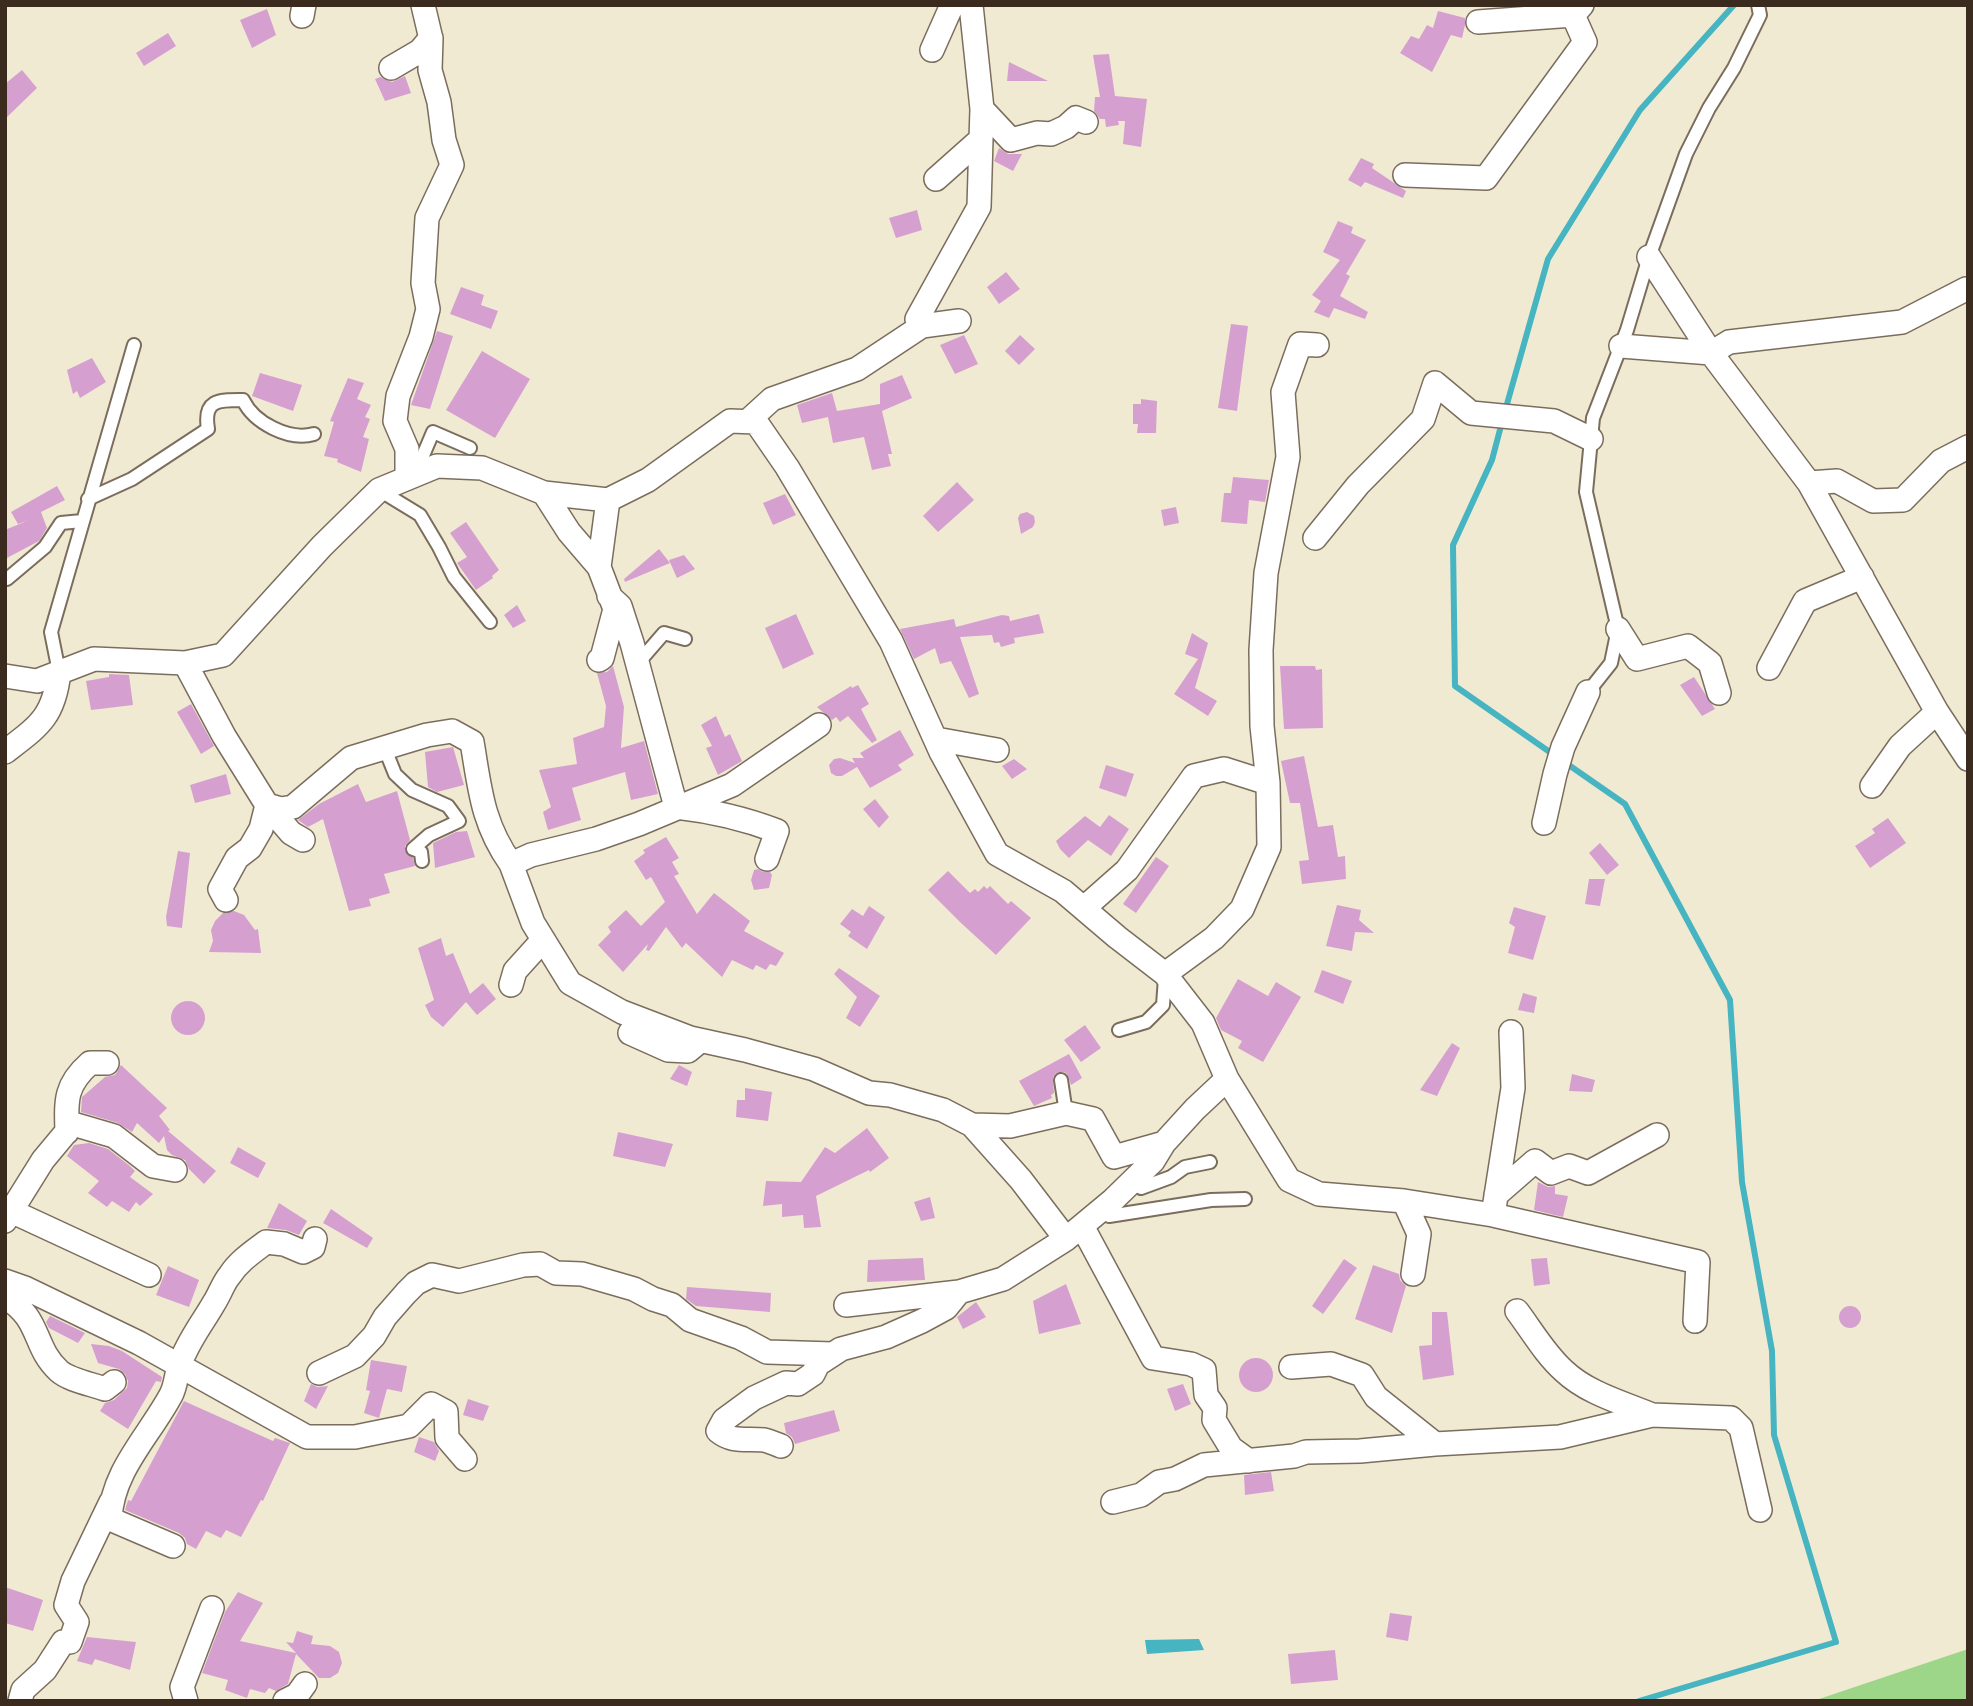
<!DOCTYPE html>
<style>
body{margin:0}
#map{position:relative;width:1973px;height:1706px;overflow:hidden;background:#f1ead3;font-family:Delius,sans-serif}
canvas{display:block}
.frame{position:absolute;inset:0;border:7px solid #3b2a1e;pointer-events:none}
</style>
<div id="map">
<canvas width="1973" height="1706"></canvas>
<div class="frame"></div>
</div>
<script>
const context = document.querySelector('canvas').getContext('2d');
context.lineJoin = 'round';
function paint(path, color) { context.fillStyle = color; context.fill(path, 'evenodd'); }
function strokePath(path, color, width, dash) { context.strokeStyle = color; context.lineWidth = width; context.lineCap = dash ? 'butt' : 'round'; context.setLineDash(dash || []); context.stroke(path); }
const green = new Path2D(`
 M1968,1649v52h-155z`);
const water = new Path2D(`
 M1199,1639l5,11 -57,4 -2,-14z`);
const stream = new Path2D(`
 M1505,411l43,-152 92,-149 94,-105
 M1502,422l-10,38 -39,85 2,141 99,69
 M1563,761l62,43 105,196 12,182 30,169 2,84 62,207 -197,59`);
const building = new Path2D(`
 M267,9l9,26 -24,13 -12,-28z
 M1438,11l27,7v7l-3,13 -11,-3 -19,37 -32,-19 11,-17 8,3 8,-14 6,3z
 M168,33l8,13 -32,20 -8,-13z
 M1109,54l6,42 32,3 -6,48 -18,-3 2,-23h-7l1,4 -13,2 -1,-8h-5l-6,-8 1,-14h5l-7,-42z
 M1009,62l39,19h-41z
 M22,70l15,18 -32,31v-35z
 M405,76l6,17 -26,8 -10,-22 5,-2 12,5z
 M999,148l9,6h14l-9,17 -19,-10z
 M1361,158l13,6 -2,4 34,23 -3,7 -38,-16 -4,5 -13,-7z
 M917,210l5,20 -26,8 -7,-20z
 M1338,221l15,6 -2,6 15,7 -20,34 4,2 -10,20 28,16 -3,7 -31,-11 -5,10 -15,-6 7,-11 -9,-6 28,-35 -17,-8z
 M1006,272l14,17 -21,15 -12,-17z
 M461,287l23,8 -3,10 17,6 -7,18 -41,-15z
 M1231,324l17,2 -11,85 -19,-3z
 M437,331l16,5 -23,73 -19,-4z
 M964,335l14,29 -23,10 -15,-29z
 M1020,335l15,14 -16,16 -14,-14z
 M482,351l48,28 -35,59 -49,-28z
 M92,358l14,24 -26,16 -3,-7 -4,3 -6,-24z
 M260,373l42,12 -9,26 -41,-15z
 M902,375l10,23 -30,13 10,43h-4l3,12 -19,4 -8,-33 -31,6 -5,-26 -26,6 -5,-18 35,-12 5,18 43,-7v-20z
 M348,378l16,5 -7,16 14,6 -6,12 5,2 -7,18 6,2 -8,33 -24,-10 1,-3 -14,-3 10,-34 -4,-1z
 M1141,399l16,2 -1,32h-19l1,-9h-5v-20h8z
 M1233,477l36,3 -4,22 -16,-2 -2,24 -26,-2 3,-29h7z
 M957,482l17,18 -36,32 -15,-16z
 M57,486l8,14 -24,12 6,16 -8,13 -34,18v-29l24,-10 -11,4 -7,-12z
 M785,494l11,21 -23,10 -10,-22z
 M1176,507l3,16 -15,3 -3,-16z
 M1027,512l7,4 1,6 -2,5 -12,7 -3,-16 2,-4z
 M466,522l33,48 -7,6 1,2 -17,12 -19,-27 10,-6 -17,-24z
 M659,549l11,14 -45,19 -1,-3z
 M684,555l11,14 -18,9 -8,-18z
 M517,605l9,16 -13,7 -9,-13z
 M796,614l18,40 -31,15 -18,-41z
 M1039,614l5,19 -30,5 1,5 -14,4 -2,-5 -5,1 -2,-8 -32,2 19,57 -10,4 -18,-37 -11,3 -5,-16 -21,11 -14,-30 54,-10 2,8 46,-12 7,1 1,5z
 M1192,633l16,10 -13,45 22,13 -9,15 -34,-22 24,-35 -13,-5z
 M613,666l11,41 -3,41 23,-7 14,53 -27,6 -6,-28 -53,16 9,32 -33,10 -5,-18 8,-5 -12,-37 38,-6 -4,-26 31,-11 2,-21 -9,-33 10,-1z
 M1280,666h35l1,4 6,-1 1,59 -39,1z
 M109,674l20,1 4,30 -42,5 -5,-29 23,-4z
 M1694,677l21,32 -13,7 -22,-31z
 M858,685l11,19 -8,5 16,31 -5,3 -24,-27 -8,6 -4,-5 -4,3 -15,-13 34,-21 1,2z
 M191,704l23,42 -13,8 -24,-42z
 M716,716l9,21 5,-3 12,27 -24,14 -12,-27 6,-2 -11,-21z
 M900,730l14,25 -16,10 4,5 -32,18 -13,-21 -15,9h-6l-5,-3 -2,-8 5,-6 6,-1 15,5 -3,-5h12l-4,-5z
 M453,747l11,38 -27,7 -9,-5 -3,-35z
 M1304,756l14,71 15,-2 5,32 7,-1 1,23 -44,5 -3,-23 10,-1 -9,-57h-10l-9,-42z
 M1014,759l13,10 -15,10 -10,-13z
 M1106,765l28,9 -8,23 -27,-9z
 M226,774l5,20 -36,9 -5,-18z
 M358,784l8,18 31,-11 13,49 -5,6v5l8,7 2,8 -31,8 6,19 -21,6 2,7 -22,5 -26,-92 -15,8 -10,-7 21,-16z
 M875,799l14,18 -10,11 -16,-19z
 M1109,815l20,14 -18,27 -23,-16 -19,18 -9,-9 -4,-8 29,-25 15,11z
 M1888,818l18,25 -36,25 -15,-22 20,-13 -3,-4z
 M467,831l8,26 -40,11 -2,-25 23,-11z
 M666,837l13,21 -7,4 7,12 -5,2 23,38 17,-21 36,28 -6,10 40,22 -8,13 -6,-2 -4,6 -10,-5 -3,5 -21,-10 -10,17 -36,-34 -4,5 -16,-21 -17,24 -3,-1 2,-6 -25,28 -25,-27 13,-13 -3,-5 18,-17 15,16 24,-24 -14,-25 -5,3 -12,-19 11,-8 -2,-3z
 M1600,843l19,22 -12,10 -18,-22z
 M178,851l12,2 -8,75 -15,-2 -1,-9z
 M1156,857l13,9 -33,47 -13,-9z
 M758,869l5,3h7l2,3 -3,13 -15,2 -3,-10 3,-10z
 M948,871l22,22 5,-4 3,3 6,-6 3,3 3,-3 18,18 3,-3 20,17 -35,37 -35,-32 -33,-33z
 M1589,879h16l-5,27 -15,-2z
 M1337,905l24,5 -2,10 15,13 -19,-1 -3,19 -26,-5z
 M869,906l16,11 -18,32 -19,-13 3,-4 -11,-8 12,-15 11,7z
 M1514,907l32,9 -13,44 -25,-7 7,-26 -6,-4z
 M234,911l10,4 11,15 3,-1 3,24 -52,-1 4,-11 -2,-11 4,-9 8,-8z
 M441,938l5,18 7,-3 17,41 13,-11 13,16 -19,16 -11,-13 -23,25 -12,-10 -6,-12 9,-5 -16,-52z
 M839,968l41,28 -20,31 -14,-9 11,-21 -23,-23z
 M1322,970l30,11 -9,23 -29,-12z
 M1238,979l30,17 8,-14 25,15 -38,65 -25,-14 4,-7 -21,-11 -5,-12z
 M1523,993l14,4 -3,16 -16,-3z
 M171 1018a17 17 0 1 1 34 0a17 17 0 1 1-34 0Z
 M1085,1025l16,23 -20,14 -17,-22z
 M1452,1043l8,5 -23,48 -17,-6z
 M1069,1054l13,24 -11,7 -4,-11 -3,-2 -8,1 -3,4 1,16 -3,2 1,3 -18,8 -15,-25z
 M121,1065l46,43 -8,8 11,14 -2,1 48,40 -12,13 -15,-15 -4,-9 -13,-5 -5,-5 -3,-14 -5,7 -22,-20 -5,9 -14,-9 -37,-11 1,-15 23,-20 10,-2z
 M679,1065l13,7 -5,14 -17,-7z
 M1572,1074l23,6 -3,12 -23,-1z
 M745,1088l27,4 -4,29 -32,-4 1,-17h8z
 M867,1128l22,30 -19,14 -1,-2 -53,26 5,31 -17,1 -1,-13 -21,2v-13l-19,2 3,-25 35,1 24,-35 10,6z
 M618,1132l55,12 -8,23 -52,-11z
 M89,1143l19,6 22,17 5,5 -5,6 23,17 -13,12 -4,-4 -7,10 -17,-11 -5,6 -19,-14 11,-12 -32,-25 7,-11z
 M238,1147l28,16 -8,15 -28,-15z
 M1538,1182l10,5 7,-1v8l13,2 -5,21 -29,-7z
 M930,1197l5,21 -14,3 -7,-19z
 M279,1203l28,18 -8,14 -13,-5 -19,-2z
 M331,1209l42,29 -6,10 -44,-25z
 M923,1258l2,22 -58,2 1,-22z
 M1547,1258l3,26 -16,2 -3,-27z
 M1344,1259l13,9 -34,46 -11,-8z
 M1373,1265l26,9 1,6 6,6 -14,47 -37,-14z
 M168,1266l31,14 -10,27 -33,-12z
 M1066,1284l15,40 -42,10 -6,-33z
 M687,1287l84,6 -1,19 -74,-6 -10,-7z
 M976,1302l10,15 -23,12 -6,-12z
 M1839 1317a11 11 0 1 1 22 0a11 11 0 1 1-22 0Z
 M1432,1312h15l7,63 -31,5 -4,-34 13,-1z
 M50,1316l35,17 -7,10 -29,-15 -3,-6z
 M91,1344l18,2 13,5 40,26 -1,5 -5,-1 -28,48 -28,-18 5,-8 9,-3 13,-12 1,-7 -3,-7 -6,-5 -21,-6z
 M1239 1375a17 17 0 1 1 34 0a17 17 0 1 1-34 0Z
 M371,1360l36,6 -5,26 -15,-3 -8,29 -15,-5 6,-22 -4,-1z
 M311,1384l6,3 11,-1 -12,23 -12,-8z
 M1183,1384l8,20 -16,7 -8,-22z
 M468,1399l21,7 -6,15 -20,-6z
 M184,1401l89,40 2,-3 15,5 -27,58 -2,-1 -20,37 -15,-7 -5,8 -15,-7 -10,18 -9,-5 -2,-6 -6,-5 -54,-23 3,-10 3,1z
 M834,1410l6,21 -45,13 -3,-7 -6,-4 -2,-10z
 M419,1437l15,5 5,9 -4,10 -21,-9z
 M1271,1472l3,19 -29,4 -1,-20z
 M5,1587l38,13 -10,31 -28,-8z
 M238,1592l25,11 -23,38 56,12 -10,-11 7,1 4,-12 16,5 -2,8 19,2 9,6 3,11 -4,10 -8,5h-11l-23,-24 -8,30 -12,7 -7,-3 -4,5 -15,-4 -3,9 -22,-8 3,-10 -26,-7 23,-61z
 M1390,1613l22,3 -4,25 -22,-4z
 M87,1637l49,5 -6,28 -35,-11 -3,6 -15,-4z
 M1335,1650l3,30 -47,4 -3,-30z`);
const lane = new Path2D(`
 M412,473l7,-8 14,-33 37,16
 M379,490l41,25 19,32 15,30 36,45
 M88,499l44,-20 76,-50c-5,-30 11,-29 35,-29 11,23 46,41 71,34
 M7,579l38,-32 16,-24 21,-2
 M638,663l26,-30 21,6
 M59,672l-8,-40 83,-287
 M1588,692l23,-29 7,-34 -32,-137 7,-74 34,-88 22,-73 37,-103 23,-46 25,-40 26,-53 -2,-10
 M385,749l10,25 17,16 36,16 11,15 -30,14 -16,14 8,3 1,9
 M1119,1030l27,-8 17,-17 2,-27
 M1061,1080l5,33
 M1131,1183l10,5 30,-11 14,-10 25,-5
 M1100,1212l9,4 102,-16 34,-1`);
const street = new Path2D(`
 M971,5l11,104 -1,30
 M302,16l2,-11
 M1478,22l95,-7 9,-10
 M932,50l20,-45
 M391,68l29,-17 11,-13
 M982,109l29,31 26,-7 14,1 15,-7 10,-9 10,4
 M1405,175l81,3 99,-136 -12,-27
 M1649,257l62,96 98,130 128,229 31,47
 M917,319l62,-112 2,-68 -45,40
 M1621,346l90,7 18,-11 173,-20 64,-33
 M750,419l22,-20 85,-30 65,-43 37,-5
 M407,478v-29l-12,-28 3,-25 23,-59 7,-28 -5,-26 4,-65 25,-53 -8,-25 -5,-38 -9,-32 1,-31 -8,-34
 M1809,483l28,-2 36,20 30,-1 38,-39 27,-14
 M544,493l25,39 30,35 16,42 -13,49 -3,2
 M1315,538l43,-53 65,-66 12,-36 36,30 83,8 37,18
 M599,567l9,-67
 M609,596l11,10 12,37 44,164c36,4 67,11 101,24l-10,28
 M1618,629l19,30 51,-13 22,17 9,30
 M185,663l39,73 43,69 14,4 12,-2 58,-49 76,-23 25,-4 20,11c8,47 10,81 39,122l20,-9 65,-16 43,-15 93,-39 87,-60
 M1769,668l36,-67 57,-24
 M5,676l32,5 57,-22 91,4 38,-8 99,-109 57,-56 58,-24 45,2 62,25 64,7 40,-20 82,-59 26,1 31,45 104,174 50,111 56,102 66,37 54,46 48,37 38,49 24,56 62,101 30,14 85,7 15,33 -6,40
 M936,739l61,11
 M5,752c34,-26 49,-35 54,-80
 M1872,786l28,-40 37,-34
 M267,805l24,28 12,7
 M1544,823l11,-49 8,-27 25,-55
 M511,864l22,59 37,60 52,29 68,26 55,12 69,19 55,24 21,2 53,15 29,15 49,55 45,59
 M226,900l-6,-11 17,-31 13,-10 11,-19 6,-24
 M1084,908l43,-38 67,-94 30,-7 44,14 -6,-57 -1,-76 5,-77 22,-116 -5,-65 17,-48 17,1
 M1165,974l49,-36 28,-29 27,-62 -1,-64
 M511,985l4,-14 28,-31
 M630,1033l38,17 20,1 12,-10
 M972,1125l38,1 56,-13 27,6 21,38 50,-14
 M67,1132c-1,-32 -2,-47 23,-69h17
 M1496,1195l39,-34 16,12 18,-7 19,7 69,-38
 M1404,1201l89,14 20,-127 -2,-56
 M11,1211l138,64
 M1493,1215l205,47 -3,59
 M5,1221l38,-61 30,-36 41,12 39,30 22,4
 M1082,1226l71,132 38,6 13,6 2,25 9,13 -1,12 17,28 18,13
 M5,1281l20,7 114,55 168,94h48l54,-11 22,-22 15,8 1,26 18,21
 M5,1297c37,22 27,49 54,74 10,9 32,13 46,18l9,-7
 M846,1305l113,-13 44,-13 63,-40 47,-39 40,-39 11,-18 31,-34 32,-30
 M1517,1311c15,20 28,43 47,60 23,22 59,32 88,44
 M1291,1367l40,-3 31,11 14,22 59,47 125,-7 92,-22 79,3 10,10 19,82
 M319,1373l36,-17 19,-20 11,-19 21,-24 10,-10 16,-8 27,6 64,-16 17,-1 16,9 26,1 52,15 19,10 19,6 18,15 51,18 26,14 66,2
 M781,1446c-5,-2 -12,-5 -17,-6 -17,-2 -32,3 -46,-9l6,-11 30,-22 32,-15 12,1 15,-10 5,-10 23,-15 45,-12 36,-16 24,-13 13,-16
 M1113,1502l28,-7 18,-13 16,-3 29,-14 90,-9 12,-4 54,-1 75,-7
 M173,1546l-63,-27c2,-48 39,-83 61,-124 5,-9 5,-21 9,-31 8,-23 22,-40 34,-61 6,-9 9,-20 16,-28 9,-14 23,-23 36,-33l18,2 19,8 10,-5 2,-8
 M20,1701l3,-11 22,-20 18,-28h7l7,-20 -11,-17 7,-24 38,-79
 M186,1701l-4,-14 30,-79
 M285,1701l12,-6 8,-11`);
paint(green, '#9ed689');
paint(water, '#46b4c1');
strokePath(stream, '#46b4c1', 6);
paint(building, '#d5a0cf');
strokePath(lane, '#7b6d5d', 16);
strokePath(street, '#7b6d5d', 26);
strokePath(lane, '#fff', 12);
strokePath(street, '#fff', 23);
</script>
